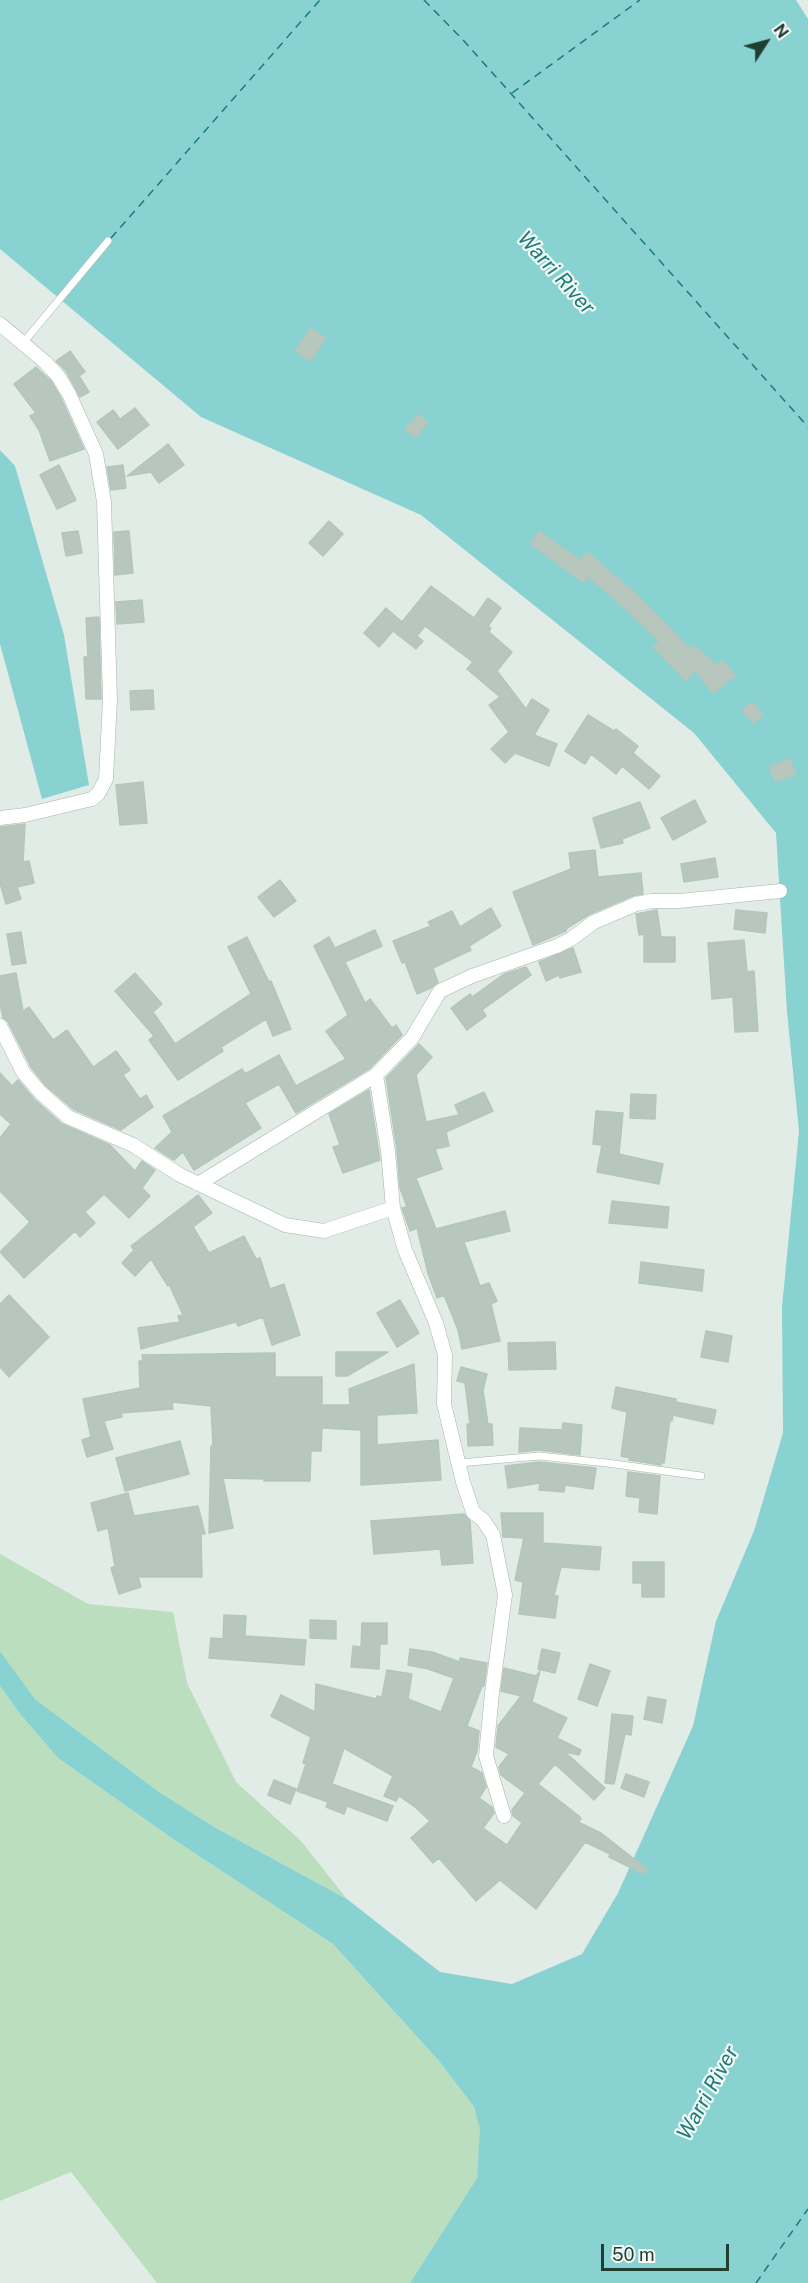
<!DOCTYPE html>
<style>
body{margin:0}
#map{position:relative;width:808px;height:2283px;overflow:hidden;background:#e2ece6;font-family:"Public Sans",sans-serif}
canvas{display:block}
.north{position:absolute;left:736px;top:12px;width:60px;height:60px;-webkit-text-stroke:4px #f2f9f4;paint-order:stroke;rotate:54deg;font-size:16px;font-weight:700;line-height:24px;text-align:center;color:#213e31}
.north::after{content:'';display:block;margin:auto;width:21px;height:27px;background:#213e31;clip-path:polygon(50% 0,100% 100%,50% 72%,0 100%)}
.scale{position:absolute;left:601px;top:2244px;width:128px;height:27px;box-sizing:border-box;border:3px solid #213e31;border-top:0;padding-left:8px;font-size:18px;line-height:21px;white-space:nowrap;color:#213e31;-webkit-text-stroke:4px #f2f9f4;paint-order:stroke}
</style>
<div id="map">
<canvas width="808" height="2283"></canvas>
<div class="north">N</div>
<div class="scale">50 m</div>
</div>
<script>
const context = document.querySelector('canvas').getContext('2d');
context.lineJoin = 'round';
function paint(path, color) { context.fillStyle = color; context.fill(path, 'evenodd'); }
function strokePath(path, color, width, dash) { context.strokeStyle = color; context.lineWidth = width; context.lineCap = dash ? 'butt' : 'round'; context.setLineDash(dash || []); context.stroke(path); }
function label(font, color, halo, rows, align = 'center') {
  context.font = font + ' "Public Sans",sans-serif'; context.lineWidth = 4.5; context.setLineDash([]); context.textBaseline = 'middle'; context.strokeStyle = halo; context.fillStyle = color; for (const [text, x, y, turn = 0] of rows) {
    context.save(); context.translate(x, y); context.rotate((+turn || 0) * Math.PI / 180); context.textAlign = isNaN(turn) ? turn : align; if (halo) context.strokeText(text, 0, 0); context.fillText(text, 0, 0); context.restore();
  }
}
const green = new Path2D(`
 M0,1554l88,50 85,8 14,71 49,99 65,59 46,58 -131,-71 -57,-36 -124,-93 -35,-48z
 M0,1686l21,29 37,43 118,83 157,103 106,117 35,46 7,22 -4,49 -67,105h-253l-86,-111 -71,29z`);
const water = new Path2D(`
 M0,0h796l12,19v2264h-398l67,-105 3,-49 -6,-22 -35,-46 -106,-117 -157,-103 -118,-83 -37,-43 -21,-29v-35l35,48 124,93 57,36 131,71 93,73 72,12 70,-30 36,-61 75,-167 23,-105 38,-90 29,-98 -1,-126 17,-176 -12,-119 -11,-179 -82,-100 -273,-218 -220,-98 -201,-168z
 M0,450l15,16 49,169 25,150 -47,14 -42,-155z`);
const ferry = new Path2D(`
 M424,0l40,41 344,386
 M512,93l128,-93
 M111,238l209,-238
 M756,2283l52,-74`);
const building = new Path2D(`
 M311,328l15,10 -16,23 -15,-10z
 M70,351l15,21 -6,4 10,16 -9,5 -14,-26 -10,-10z
 M36,367l15,14 10,17 23,51 -34,12 -11,-31 -9,-14 6,-3 -22,-29z
 M135,408l14,17 -31,24 -21,-27 16,-12 7,9z
 M418,414l10,8 -12,16 -11,-8z
 M168,444l16,21 -25,18 -8,-11 -24,4z
 M59,465l17,35 -19,9 -17,-34z
 M123,465l3,23 -15,2 -4,-23z
 M329,521l14,13 -20,22 -14,-13z
 M78,531l4,22 -16,3 -4,-23z
 M129,531l4,42 -18,2 -1,-43z
 M539,531l41,29 6,-8 14,10 -1,1 35,29 56,57 3,-4 24,20 6,-5 12,16 -22,17 -18,-23 -9,11 -33,-34 6,-6 -43,-41 -28,-23 -4,6 -54,-39z
 M431,586l43,32 14,-20 13,10 -13,18 3,2 -2,4 23,20 -15,19 29,38 6,-10 17,11 -15,25 23,9 -8,22 -34,-13 -10,10 -14,-14 18,-17 -20,-27 11,-8 -33,-28 6,-7 -48,-36 -8,10 6,5 -7,8 -23,-18 -14,16 -15,-14 22,-25 16,14z
 M142,600l2,22 -27,2 -1,-22z
 M99,617l2,82h-15l-2,-42h4l-2,-39z
 M153,690l1,19 -23,1 -1,-19z
 M752,702l11,13 -10,8 -11,-13z
 M588,715l26,16 2,-2 22,17 -5,7 27,23 -11,13 -27,-23 -6,8 -25,-20 -6,10 -20,-13z
 M790,759l6,15 -21,8 -6,-15z
 M143,782l4,41 -27,2 -4,-40z
 M695,800l11,22 -33,18 -12,-22z
 M640,802l10,26 -28,11 1,4 -22,5 -8,-30z
 M25,824l-2,38 6,-1 5,22 -17,4 4,12 -15,5 -6,-21v-56z
 M595,850l3,27 43,-4 2,21 -11,2 -42,18 -23,14 -1,3 -33,14 -20,-53 58,-23 -2,-16z
 M715,858l3,19 -34,5 -3,-18z
 M280,880l16,21 -22,16 -16,-20z
 M491,908l10,18 -32,20 2,4 -38,18 5,14 -7,6 -14,6 -12,-32 -3,1 -9,-22 38,-15 -3,-4 24,-11 8,16z
 M657,910l4,27h14v25h-31v-28l-5,1 -3,-21z
 M736,910l31,3 -2,20 -31,-4z
 M375,930l7,16 -37,16 20,41 5,-4 22,29 4,-3 6,10 -32,33 -74,45 -17,-29 -34,19 16,25 -67,42 -11,-18 -9,8 -19,-12 17,-16 -9,-16 79,-47 3,5 34,-19 17,31 50,-27 -20,-28 22,-16 -34,-69 15,-9 6,11z
 M21,932l5,31 -14,2 -5,-31z
 M247,937l22,45 2,-1 20,48 -18,7 -7,-17 -45,28 2,4 -45,29 -29,-40 5,-4 -39,-45 20,-18 27,31 -9,8 22,32 76,-50 -23,-47z
 M744,940l3,32 7,-1 4,60 -23,1 -2,-35 -21,2 -4,-56z
 M573,948l8,24 -21,6 -1,-3 -13,6 -7,-19z
 M526,967l5,8 -49,35 4,6 -19,14 -16,-22 19,-14 2,3 32,-23z
 M16,973l7,38 6,-4 24,33 14,-10 26,37 23,-16 14,19 -7,5 17,24 6,-4 7,12 -32,23 -48,-21 -27,-23 -15,-19 -23,-45 -5,-4 -3,-15v-27z
 M419,1044l13,13 -16,18 10,47 33,-7 -4,-10 29,-13 9,19 -47,21 3,14 -14,3 7,20 -26,9 20,51 69,-18 5,20 -46,11 16,44 9,-3 8,18 -6,3 9,37 -38,8 -4,-19 -14,-35 -7,3 -9,-25 -11,-45 -7,3 -8,-23 5,-1 -7,-19 -3,-38 -11,-72z
 M0,1073l12,13 6,-6 16,19 28,25 48,21 25,26 7,-10 13,9 -13,18 8,8 -21,22 -25,-24 -19,18 10,11 -15,14 -5,-6 -51,47 -24,-26 30,-30 -30,-31v-53l11,-14 -11,-10z
 M369,1090l11,70 -37,13 -10,-26 7,-2 -11,-31z
 M631,1094l25,1 -1,24 -25,-1z
 M596,1111l27,2 -4,41 44,10 -4,20 -62,-12 5,-27 -9,-1z
 M198,1195l14,18 -19,14 16,26 35,-17 12,23 4,-1 10,31 14,-5 16,51 -28,10 -9,-28 -25,9 -2,-4 -95,27 -3,-21 42,-6 -2,-6 5,-1 -14,-31 -1,2 -17,-27 -16,17 -13,-13 12,-13 -3,-4z
 M612,1201l57,6 -2,21 -58,-5z
 M641,1262l63,8 -2,21 -63,-8z
 M9,1295l40,42 -40,40 -9,-10v-63z
 M400,1300l19,33 -22,14 -20,-34z
 M706,1331l26,5 -4,26 -27,-5z
 M555,1342l1,27 -47,1 -1,-27z
 M336,1352h52l-41,24h-11z
 M275,1353v24h47v28h28l-1,-16 65,-25 3,49 -40,2v30l61,-5 3,40 -80,5v-55l-39,-2 -1,23h-10l-1,30h-46v-2l-41,-1 10,50 -24,5 2,-87h2l-2,-40 -39,-4 1,7 -52,4 1,4 -18,4 9,28 -26,8 -5,-17 9,-3 -8,-38 57,-11 -1,-27h4l-1,-6z
 M461,1367l26,7 -4,16 5,34h4l1,21 -25,1 -1,-22h3l-5,-41 -8,-2z
 M616,1387l60,12v3l40,8 -3,14 -40,-9 -1,6 -2,-1 -6,43 -3,-1v3l-32,-5 1,-2 -9,-2 6,-44 -15,-4z
 M563,1423l19,2 -2,30 -41,-5 -20,2 1,-24 42,2z
 M180,1441l9,33 -64,17 -9,-33z
 M539,1462l57,6 -3,21 -28,-4 -1,7 -25,-2 1,-7 -32,5 -3,-22z
 M628,1472l32,4 -3,38 -18,-2 1,-14 -14,-2z
 M128,1493l6,23 64,-10 7,28h-4l1,43h-64l3,10 -22,7 -8,-26 4,-2 -7,-38 -10,3 -7,-28z
 M501,1513h42v30l58,4 -2,23 -38,-3 -7,29h4l-3,22 -36,-4 4,-32 -8,-2 9,-42 -21,-1z
 M464,1514l6,7 3,42 -31,2 -2,-16 -66,5 -3,-33z
 M633,1562h31v35h-22v-14h-9z
 M224,1615l22,1 -1,20 61,4 -2,25 -95,-7 2,-20 12,1z
 M310,1620l26,1v18l-26,-1z
 M362,1623h25v21h-7l-1,25 -28,-2 2,-21 8,1z
 M410,1649l22,3 28,10v-4l27,5 -3,23h-2l-15,40 12,5 -2,20 -6,16 11,6 4,14 -7,11 13,9 2,6 -11,15 24,17 15,-22 -9,-7 -1,-6 13,-17 -24,-18 -2,-8 10,-13 -13,-7 2,-21 23,-30 -20,-5 3,-23 32,8 4,-5 -8,31 35,16 -10,20 24,12 -2,5 -14,-3 40,36 -11,12 -39,-36 -17,20 41,32 2,3 -3,3 23,11 46,36 -3,5 -35,-17 1,-3 -25,-12 -49,67 -36,-29 -24,21 -37,-43 -6,5 -22,-25 19,-17 -15,-14 -16,-11 -3,5 -12,-5 9,-20 -49,-28 -12,36 61,22 -6,15 -40,-15 -3,8 -18,-7 2,-5 -31,-11 9,-27 -3,-1 8,-26 -40,-21 10,-21 34,17 1,-28 60,15 1,-3 5,1 5,-27 25,4 -4,25 33,13 13,-34 -26,-9 -20,-4z
 M542,1649l18,4 -5,20 -17,-4z
 M590,1664l20,7 -13,35 -19,-7z
 M648,1697l18,3 -4,23 -18,-4z
 M612,1714l21,2 -2,19 -6,-1 -11,50 -9,-1z
 M626,1774l23,8 -5,15 -23,-9z
 M274,1780l22,9 -6,15 -22,-9z`);
const lane = new Path2D(`
 M23,343l85,-102
 M459,1463l80,-7 68,7 94,13`);
const street = new Path2D(`
 M0,324l45,38 13,14 11,18 27,60 8,48 6,197 -4,80 -8,15 -6,5 -67,16 -25,3
 M0,1026l23,46 17,20 28,25 65,28 47,30 105,50 39,6 69,-23
 M376,1075l12,76 5,57 12,42 31,73 9,32 -1,49 19,78 10,30 10,8 10,15 12,60 -13,98 -6,63 18,60
 M198,1184l178,-109 36,-37 28,-47 32,-15 85,-30 14,-7 23,-17 42,-18 16,-3h27l101,-10`);
const waterNames = [
 ["Warri River",556,273,48],
 ["Warri River",708,2093,-61]
];
paint(green, '#badebe');
paint(water, '#89d2d2');
strokePath(ferry, '#1a7b7b', 1.5, [8, 6]);
paint(building, '#b7c7be');
strokePath(building, '#b4c6bc', 1.5);
strokePath(lane, '#a4b4ac', 8);
strokePath(street, '#a4b4ac', 15);
strokePath(lane, '#fff', 7);
strokePath(street, '#fff', 14);
label('italic 21px', '#1a7b7b', '#f2f9f4', waterNames);
</script>
